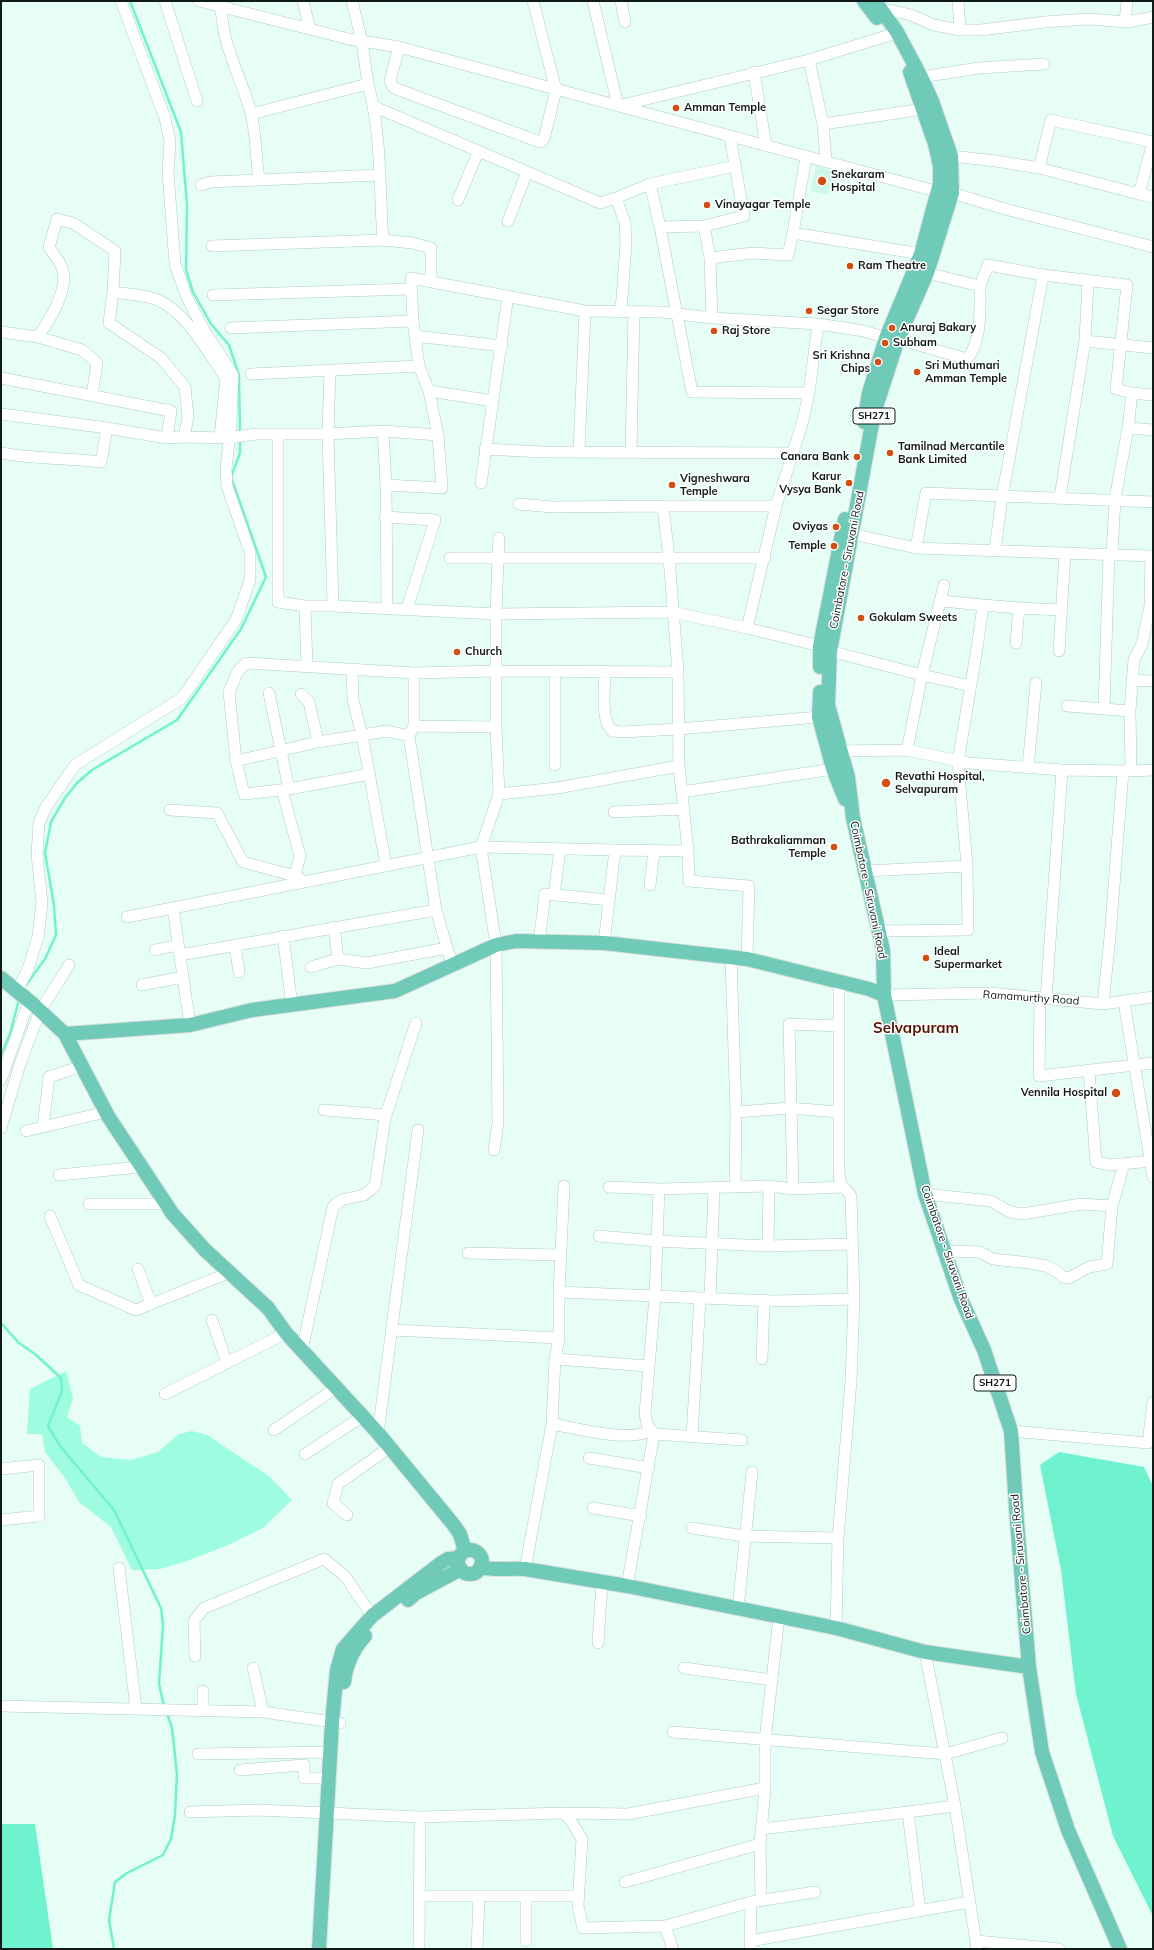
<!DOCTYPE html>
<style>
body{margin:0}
#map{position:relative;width:1154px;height:1950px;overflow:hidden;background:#e6fef6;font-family:Mulish,sans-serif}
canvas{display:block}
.frame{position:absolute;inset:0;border:2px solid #101b18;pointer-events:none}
</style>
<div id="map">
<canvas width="1154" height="1950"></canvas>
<div class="frame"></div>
</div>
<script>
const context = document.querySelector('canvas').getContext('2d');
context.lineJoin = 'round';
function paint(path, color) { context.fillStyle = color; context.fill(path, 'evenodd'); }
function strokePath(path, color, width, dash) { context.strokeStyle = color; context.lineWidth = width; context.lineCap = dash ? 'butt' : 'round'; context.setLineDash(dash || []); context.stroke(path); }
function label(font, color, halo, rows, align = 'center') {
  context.font = font + ' Mulish,sans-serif'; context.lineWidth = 3; context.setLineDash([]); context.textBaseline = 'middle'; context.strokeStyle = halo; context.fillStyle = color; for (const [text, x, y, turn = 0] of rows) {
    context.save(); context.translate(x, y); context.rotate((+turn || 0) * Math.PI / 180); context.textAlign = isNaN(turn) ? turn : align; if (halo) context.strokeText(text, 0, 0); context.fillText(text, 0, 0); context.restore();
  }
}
const built = new Path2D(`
 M816,166l18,5 -6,24 -18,-4z`);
const green = new Path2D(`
 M66,1371l7,27 -6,19 13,9 2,17 19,14 30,3 27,-8 21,-18 13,-3 15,4 63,42 22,23 -29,28 -37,18 -42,16 -24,7 -28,1 -21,-43 -32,-25 -14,-24 -20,-26 -3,-18h-15l3,-45z`);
const water = new Path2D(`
 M1059,1452l85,15 9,19v430l-40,-80 -37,-142 -15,-124 -21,-105z
 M1,1824h34l18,125h-52z`);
const stream = new Path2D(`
 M130,1l51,131 6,73 -1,65 7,22 18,32 18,21 10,30 1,57
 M26,985l19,-26 11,-24 -2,-30 -9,-52 6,-31 14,-24 12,-15 15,-13 85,-50 64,-91 25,-52 -35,-100 9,-24v-14
 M1,1055l9,-21 9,-35
 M1,1323l18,20 16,11 26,24 1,13 -14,35 12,20 54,64 47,98 2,17 -4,59 5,22
 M114,1949l-5,-29 6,-38 12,-9 36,-18 8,-16 4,-24 2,-41 -5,-46 -5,-15`);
const minor = new Path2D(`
 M165,1l32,100
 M199,1l150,38 50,8 540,145
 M303,1l7,28
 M352,1l10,41 6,42
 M593,1l25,105 191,-46 81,-25
 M621,1l4,21
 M958,1l2,29
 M221,2c0,42 19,72 30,111 5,21 5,45 8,67
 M880,8l31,7 23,10 26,5h21l64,-8 43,-3 40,3 25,-5
 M1125,22l2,-21
 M399,47l-9,34 4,7 146,54 4,-3 12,-49 -23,-89
 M809,60l14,64 3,36
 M754,72l12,74
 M921,77l58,-9 65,-4
 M375,107l225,96 16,-5 9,25 1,21 -5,67
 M251,114l117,-30c14,52 11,103 15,156
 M823,124l100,-15
 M951,156l45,5 43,7 100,26 14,-52
 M735,166l-85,18 10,43 32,165 117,1
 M1039,168l12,-48 102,22
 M201,185l9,-3 170,-7
 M952,193l53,16 148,38
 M1139,194l14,3
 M616,198l34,-14
 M458,200l20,-48
 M508,221l19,-49
 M660,227l44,-1
 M793,233l128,21
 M212,246l171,-6 29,3 19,5v32
 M710,258l43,-5 35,2 5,-22 13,-76
 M927,273l53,13 8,-21 55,10 -41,222 -7,53
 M1043,275l84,10 -11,104 16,4
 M113,292c13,2 33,3 45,8 28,12 51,54 68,78l-6,59
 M213,295l198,-6
 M712,318l-2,-60 -6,-32 40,-10 -14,-79
 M231,328l182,-7
 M1,332l37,5 44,13 15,13 -5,32
 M415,336l87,10
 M38,337c11,-16 32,-48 24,-69 -2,-7 -9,-14 -13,-21l8,-28 16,4 42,28 -2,41 -4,31 52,35 24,29 3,30 -4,20
 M898,339l69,20c15,-17 13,-51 13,-73
 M1085,341l3,-60
 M330,370l-2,64 5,172 163,8 176,-2 75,16
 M251,374l168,-8
 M1,378l170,33 -4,27
 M429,391l64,10
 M1,414l106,14 60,10 17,-1 44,1 28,-4h72l55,-3 55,4 -9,-44 -10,-25 -6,-45 -2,-43 174,33 77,1 50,6 106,6
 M1128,428l25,2
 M383,431l3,54 1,123
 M278,434v168l27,4h28
 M485,449l58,3 249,1
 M579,451l6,-140
 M631,451l3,-139
 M1,453c33,6 66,5 100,9l6,-34
 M481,483l27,-187
 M386,485l56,3 -4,-53
 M1060,497l25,-156 68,7
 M519,504l33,3 111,-1
 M776,506l-29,122 73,18
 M385,517l50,3 -28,89
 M852,534l64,14 235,8 -1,50 -8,38 -8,16 -1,11 -3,40 1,60 22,-1
 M916,548l10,-55 227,9
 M1112,554l3,-55 13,-71 4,-35 21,2
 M450,558h48l1,-20
 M944,585l-22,90 49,11
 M983,605l36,3
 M305,606l2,61
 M1016,643l3,-35 42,2
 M830,651l92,24 -15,75 62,13 93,7 69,1
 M1059,651l6,-98
 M352,669l1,31 9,35 24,130
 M555,671v94
 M605,671c0,16 -5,48 7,60l11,1 56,-3 140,-12
 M414,673v53l82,1
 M1132,680l21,1
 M269,693l20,96
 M301,694l8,8 9,40
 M1067,706l63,5
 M1104,709l5,-155
 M414,726l-5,10 27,174 16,55
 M839,751l68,-1
 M236,761l82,-19 44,-7 25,-4 22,5
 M1028,767l8,-84
 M370,774l-81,15 -45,5 -8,-33 -7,-69 9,-21 8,-8 168,10 82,-2 182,1
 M282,790l18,66 -5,20
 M682,792l151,-23
 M499,794l58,-6 122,-22
 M170,810l47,3 26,49 52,14 10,6
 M614,812l70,-3
 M688,851l1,30 60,5 -2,73
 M865,871l102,-5
 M650,885l4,-34
 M554,895l6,-46
 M173,908l17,117
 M127,917l354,-70 134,3
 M334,927l4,32
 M879,931l89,-1 -1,-64 -9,-104 20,-120 5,-37 -41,-4
 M283,936l9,69
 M539,942l6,-48 64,6
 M604,943l11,-93 73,1 -9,-85 -1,-94 -9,-114h96
 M235,945l4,27
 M155,950l23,-5
 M180,955l256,-45
 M731,958l5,154 -1,75
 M311,967l27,-8 29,4 80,-15
 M142,985l41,-8
 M17,990l10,-18 11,-35 4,-34 -5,-48 2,-32 7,-16 29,-42 107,-67 54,-78 14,-40v-28l-23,-66 -1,-17 5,-46 2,-48 -29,-45 -17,-32 -12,-34 -7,-92 2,-30 -5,-24 -44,-117
 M884,995l106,-2 113,11 50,-7
 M1040,998l-1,78 114,-13
 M1046,999l16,-229
 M1124,1002l29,175
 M1103,1004l7,-67 13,-166
 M1089,1070l7,92 15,3 40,-4
 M1,1080l28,-79
 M324,1110l62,5
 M736,1112l54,-4 48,4
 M43,1127l6,-50 33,-11
 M1,1128l19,-64 20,-53 29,-46
 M26,1131l80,-19
 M494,1150l4,-27 -2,-178 -15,-98 18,-53 -3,-67v-113l2,-56h171l-6,-52h113l26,-82 7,-31 9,-69 46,7 22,7
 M59,1175l81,-8
 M609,1187l50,2
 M793,1189l-4,-165 49,2
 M925,1194l66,7 19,11 13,2 58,-10 31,2
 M89,1204h76
 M50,1216l29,69 57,25 95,-38
 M599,1236l57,5 112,5 83,-2
 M768,1246l1,-60
 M946,1251l34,1 13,7 37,4 16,3 10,5 7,6 6,1 20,-11 18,-3 5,-58 12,-42
 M468,1253l92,2
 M138,1269l13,35
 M559,1292l214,9 81,-2
 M710,1298l4,-110
 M212,1320l15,43
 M392,1330l167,8
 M302,1350l31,-143 8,-7 23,-5 11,-9 10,-68 31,-95
 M555,1359l93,7
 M762,1359l2,-59
 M165,1394l121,-61
 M552,1424c29,5 72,18 99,7
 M274,1430l62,-42
 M1011,1431l137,12 5,-41
 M378,1433l40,-303
 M654,1434l88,6
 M692,1437l8,-139
 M305,1454l58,-38
 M589,1458l60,10
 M1,1469l38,-4v51l-38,4
 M593,1508l48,8
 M347,1515l-14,-12 5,-19 52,-37
 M692,1528l52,8 94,2
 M119,1568l17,140
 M525,1569l27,-145 3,-65 4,-21v-46l5,-106
 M627,1586l27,-152 -7,-10 -2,-10 10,-118 4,-107 110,-3 24,3 50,-2
 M738,1609l14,-137
 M836,1628l2,-90 13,-157 3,-82 -3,-102c-2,-6 -4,-6 -8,-10 -5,-6 -4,-16 -4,-23v-182
 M598,1643l4,-61
 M925,1652l30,154 22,143
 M195,1656l-1,-35 10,-13 120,-49 21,17 27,40
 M253,1668l10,44
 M684,1668l88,12
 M1,1706l262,6 77,11
 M203,1710v-19
 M673,1732l272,22 57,-16
 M198,1754l133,-2
 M240,1770l64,-5v13h26
 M190,1812l68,-2 162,7 144,-4 64,1 137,-26
 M908,1812l47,-6
 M564,1813l7,8 11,18 -4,67 5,22 82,-2 8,23
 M761,1829l147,-17 12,98
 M625,1882l135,-38
 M419,1896h159
 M526,1896v45
 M761,1899l-1,-55 5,-56v-47l14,-124
 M665,1926l86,-24 64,-10
 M750,1941l219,-39
 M977,1941l82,8
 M419,1949l1,-132
 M477,1949l2,-53
 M750,1949l1,-47`);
const major = new Path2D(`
 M864,1l13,17
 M875,1l22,31 24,45 11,24 19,55 1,37 -25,80 -29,66 -24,74 -44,238 -2,54 20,72 5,41 30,132 1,45 41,199 35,103 24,53 27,81 6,91 12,145 13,85 26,78 52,119
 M864,422l5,-29 17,-55 35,-84 19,-71v-17l-5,-22 -25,-72
 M820,667v-21l25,-127
 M820,692l-1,25 14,52 12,30
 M1,978l33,27 31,29 43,82 64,97 33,37 63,58 18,25 92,100 75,91 7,10 5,17
 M65,1034l125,-9 62,-15 143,-19 101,-46 20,-4 88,2 143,16 122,30 15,6
 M458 1562a12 12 0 1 1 24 0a12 12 0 1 1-24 0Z
 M480,1567c15,4 30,1 45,2l102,17 209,42 89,24 104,15
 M408,1600l8,-7 45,-24
 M344,1682c2,-17 9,-33 21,-46
 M319,1949l13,-227 5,-52 6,-21 29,-33 69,-53 7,-4 11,-1`);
const markers = [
 [676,108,4,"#d44e14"],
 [822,181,5,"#d44e14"],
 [707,205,4,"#d44e14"],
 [850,266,4,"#d44e14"],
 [809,311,4,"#d44e14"],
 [892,328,4,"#d44e14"],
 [714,331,4,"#d44e14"],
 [885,343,4,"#d44e14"],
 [878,362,4,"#d44e14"],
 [917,372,4,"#d44e14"],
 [890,453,4,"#d44e14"],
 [857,457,4,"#d44e14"],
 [849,483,4,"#d44e14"],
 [672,485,4,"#d44e14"],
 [836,527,4,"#d44e14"],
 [834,546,4,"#d44e14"],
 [861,618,4,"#d44e14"],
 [457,652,4,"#d44e14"],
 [886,783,5,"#d44e14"],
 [834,847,4,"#d44e14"],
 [926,958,4,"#d44e14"],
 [1116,1093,5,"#d44e14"]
];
const shields = [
 [874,416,42],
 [995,1383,42]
];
const shieldNames = [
 ["SH271",874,416],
 ["SH271",995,1383]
];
const poiNames = [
 ["Amman Temple",684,108],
 ["Snekaram",831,175],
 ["Hospital",831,188],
 ["Vinayagar Temple",715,205],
 ["Ram Theatre",858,266],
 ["Segar Store",817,311],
 ["Anuraj Bakary",900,328],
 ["Raj Store",722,331],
 ["Subham",893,343],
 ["Sri Krishna",870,356,"right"],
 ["Chips",870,369,"right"],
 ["Sri Muthumari",925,366],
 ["Amman Temple",925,379],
 ["Tamilnad Mercantile",898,447],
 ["Bank Limited",898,460],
 ["Canara Bank",849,457,"right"],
 ["Karur",841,477,"right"],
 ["Vysya Bank",841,490,"right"],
 ["Vigneshwara",680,479],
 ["Temple",680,492],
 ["Oviyas",828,527,"right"],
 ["Temple",826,546,"right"],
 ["Gokulam Sweets",869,618],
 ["Church",465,652],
 ["Revathi Hospital,",895,777],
 ["Selvapuram",895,790],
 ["Bathrakaliamman",826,841,"right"],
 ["Temple",826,854,"right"],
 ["Ideal",934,952],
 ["Supermarket",934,965],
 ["Vennila Hospital",1107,1093,"right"]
];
const streetNames = [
 ["Coimbatore - Siruvani Road",847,560,-79],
 ["Coimbatore - Siruvani Road",868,890,78],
 ["Ramamurthy Road",1031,998,4],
 ["Coimbatore - Siruvani Road",947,1252,71],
 ["Coimbatore - Siruvani Road",1021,1564,-95]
];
const districtNames = [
 ["Selvapuram",916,1028]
];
paint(built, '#d0f8ea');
paint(green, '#9efde0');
paint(water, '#6ff3ce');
strokePath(stream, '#6ff3ce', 2.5);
strokePath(minor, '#aeccc2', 12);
strokePath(major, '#dedfdf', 16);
strokePath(minor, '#fff', 11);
strokePath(major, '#6fcab7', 14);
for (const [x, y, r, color] of markers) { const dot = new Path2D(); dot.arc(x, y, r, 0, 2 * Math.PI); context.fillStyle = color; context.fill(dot); strokePath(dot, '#fff', 1.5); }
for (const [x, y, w] of shields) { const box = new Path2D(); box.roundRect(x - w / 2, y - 8, w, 16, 3); context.fillStyle = '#fff'; context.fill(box); strokePath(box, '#101b18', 1); }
label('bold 10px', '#101b18', null, shieldNames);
label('bold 11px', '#101b18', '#fff', poiNames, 'left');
label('11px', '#101b18', '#fff', streetNames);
label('bold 15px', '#551500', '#fff', districtNames);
</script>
